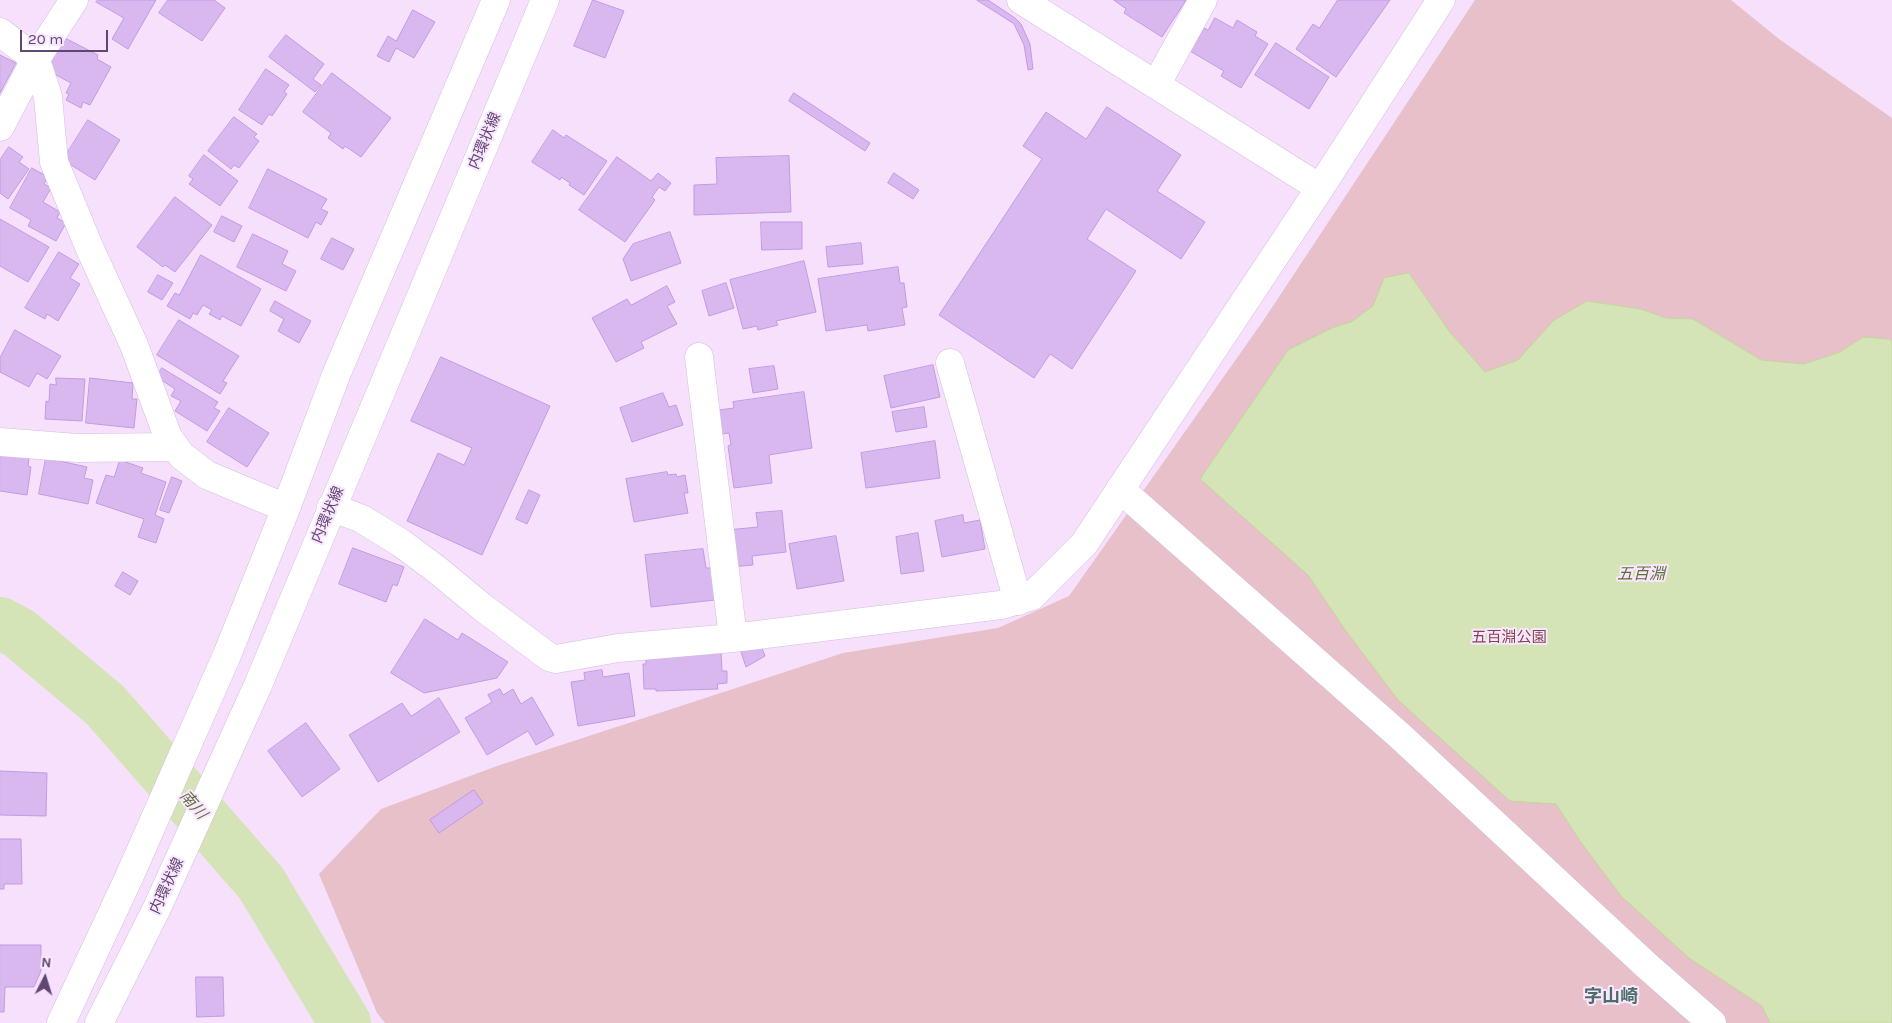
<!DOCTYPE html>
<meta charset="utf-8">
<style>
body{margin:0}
#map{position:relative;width:1892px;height:1023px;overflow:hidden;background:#f6e0fc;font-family:Karla,sans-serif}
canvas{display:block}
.north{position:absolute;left:20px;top:953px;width:50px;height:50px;-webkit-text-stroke:4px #fae6ff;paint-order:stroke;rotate:5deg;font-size:14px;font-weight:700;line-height:20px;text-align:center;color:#5e4872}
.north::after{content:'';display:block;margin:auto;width:18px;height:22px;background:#5e4872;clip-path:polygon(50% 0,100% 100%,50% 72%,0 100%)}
.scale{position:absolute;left:20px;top:30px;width:88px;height:22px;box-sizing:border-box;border:2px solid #5e4872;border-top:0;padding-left:6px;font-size:15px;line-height:18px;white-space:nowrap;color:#5e4872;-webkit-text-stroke:4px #fae6ff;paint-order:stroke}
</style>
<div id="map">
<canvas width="1892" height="1023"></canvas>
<div class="north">N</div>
<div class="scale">20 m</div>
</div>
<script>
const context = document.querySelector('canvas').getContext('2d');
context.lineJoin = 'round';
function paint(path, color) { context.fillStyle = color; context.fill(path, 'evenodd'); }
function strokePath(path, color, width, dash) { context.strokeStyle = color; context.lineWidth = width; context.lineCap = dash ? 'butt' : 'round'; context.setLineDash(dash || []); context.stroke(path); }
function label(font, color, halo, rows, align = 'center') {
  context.font = font + ' Karla,"Noto Sans JP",sans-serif'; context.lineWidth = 4; context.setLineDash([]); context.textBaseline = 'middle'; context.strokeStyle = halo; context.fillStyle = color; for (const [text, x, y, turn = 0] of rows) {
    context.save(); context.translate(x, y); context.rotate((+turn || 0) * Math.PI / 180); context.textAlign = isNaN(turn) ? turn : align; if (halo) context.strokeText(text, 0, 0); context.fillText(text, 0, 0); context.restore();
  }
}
const green = new Path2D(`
 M1475,0h256l48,39 113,79v905h-1507l-8,-10 -58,-139 62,-65 116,-43 346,-113 155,-25 71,-32 194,-275z`);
const water = new Path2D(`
 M1409,273l40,58 36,41 33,-12 36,-40 33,-19 54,8 25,9 27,1 68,41 43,4 36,-12 23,-15 26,2 3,3v681h-122l-8,-17 -73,-48 -68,-62 -41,-55 -24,-37 -46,-3 -112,-101 -52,-69 -38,-56 -108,-96 88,-129 46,-23 17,-5 22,-16 11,-28z`);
const river = new Path2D(`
 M0,623l19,10 86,72 156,178 84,140`);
const building = new Path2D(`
 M98,0h58l-28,49 -16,-10 12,-21 -28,-16z
 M168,0h46l11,8 -23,33 -43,-28z
 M593,0l31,11 -19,47 -31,-12z
 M977,0h11l27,18 6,6 9,20 3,25 -5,1 -4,-25 -10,-21z
 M1114,0h72l-24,37 -38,-24 2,-4z
 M1338,0h52l-54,77 -40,-28 17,-25 6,4z
 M413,10l22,12 -21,36 -18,-10 -7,14 -12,-6 11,-20 8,5z
 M1215,18l18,10 4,-8 20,12 -2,4 13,8 -27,44 -20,-12 3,-5 -34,-20 14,-23 4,2z
 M286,35l38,29 -11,15 8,6 -6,7 -46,-35z
 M63,37l35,18 -1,4 14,8 -21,38 -7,-3 -2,6 -15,-8 3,-6 -3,-1 5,-10 -26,-14z
 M1276,43l53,34 -20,32 -54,-34z
 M0,55l16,8 -16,30z
 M266,69l23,16 -5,7 3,2 -15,22 -3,-2 -7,11 -23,-15z
 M332,73l59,45 -30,39 -16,-11 -2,3 -15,-11 3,-5 -28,-21z
 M794,93l76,50 -5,8 -76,-50z
 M1107,107l74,48 -24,36 48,31 -24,37 -75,-50 -19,30 49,32 -64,98 -22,-15 -16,24 -95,-63 103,-156 -19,-13 23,-34 40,27z
 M234,117l23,17 -3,3 5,4 -20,27 -5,-3 -3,4 -23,-18z
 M88,120l32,20 -25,40 -32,-20z
 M553,130l11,8 2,-3 41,26 -23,34 -15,-10 1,-2 -9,-6 -1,3 -28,-18z
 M9,147l14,10 -4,5 10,7 -21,30 -8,-6v-33z
 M204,155l34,26 -18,25 -31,-22 4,-5 -4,-3z
 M789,156l2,56 -97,3v-30l23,-1 -1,-26z
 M617,157l34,24 7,-8 13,10 -6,8 -6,-4 -7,10 3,3 -30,42 -46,-32z
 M32,168l16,9 -4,7 7,4 -8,14 17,10 -3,6 9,5 -10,18 -28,-15 3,-6 -21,-12z
 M268,169l59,30 -6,10 7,3 -7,13 -5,-3 -8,16 -59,-30z
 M894,173l25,17 -6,9 -25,-16z
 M175,197l37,28 -37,47 -10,-7 -2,2 -26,-20z
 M222,216l20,10 -8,16 -20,-10z
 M0,219l49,28 -21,35 -28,-16z
 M761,222h41v27l-40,1z
 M670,232l11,31 -50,18 -8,-22 10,-15z
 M253,234l35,17 -6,13 14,7 -10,20 -49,-24z
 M332,238l22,11 -11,21 -22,-11z
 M861,243l2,21 -35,3 -2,-20z
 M59,252l20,12 -9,14 10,6 -22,37 -11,-7 -2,5 -20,-11z
 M201,255l60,34 -20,37 -19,-10 -2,4 -11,-6 3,-4 -9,-5 -6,10 -4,-2 -3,6 -23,-13 8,-13 4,2z
 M804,261l12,51 -40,9 2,4 -20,5 -1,-4 -14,3 -13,-49z
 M898,267l2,16h4l3,24 -5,1 3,17 -37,6 -1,-6 -41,6 -8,-52z
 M158,275l15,8 -11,17 -14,-8z
 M726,283l8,25 -25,8 -7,-25z
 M667,286l8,16 -8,4 10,18 -36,18 3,6 -28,14 -24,-44 35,-19 4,6z
 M275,301l36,20 -12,22 -21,-12 6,-12 -14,-8z
 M179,320l60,36 -16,25 4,2 -7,11 -63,-39z
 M15,330l46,26 -14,23 -10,-6 -8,14 -29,-15v-14z
 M441,357l109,49 -68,149 -75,-34 31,-68 26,12 8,-17 -61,-27z
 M933,365l7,32 -49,11 -7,-32z
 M774,366l4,23 -25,4 -4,-24z
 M162,368l56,34 -4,6 6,3 -13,20 -32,-20 6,-10 -10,-5 4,-7 -18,-12z
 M56,378l29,1 -3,42 -37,-2 1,-18 3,1 1,-18 6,1z
 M90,378l43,5 -1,16h5l-3,29 -48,-5z
 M804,392l8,56 -43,7 3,28 -38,5 -6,-42 3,-1 -2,-12 -14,2 -4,-24 23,-3 -1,-6z
 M663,393l6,14 7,-2 7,20 -51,17 -12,-34z
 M924,407l3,20 -31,5 -4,-20z
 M229,408l40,25 -22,34 -40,-25z
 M935,441l5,37 -74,10 -5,-35z
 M0,454l29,4 -1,8 3,1 -4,28 -27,-4z
 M46,458l41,9 -3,11 9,2 -5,24 -49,-10z
 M120,460l23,8 -2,5 25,9 -11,33 9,4 -8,24 -18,-6 6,-18 -48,-16 10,-28 8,2z
 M667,472l1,3 8,-1 1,3 8,-2 3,18h-4l4,20 -54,9 -8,-43z
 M172,477l10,4 -13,32 -9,-3z
 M529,490l11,5 -13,29 -11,-5z
 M782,511l4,41 -34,4 1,9 -22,2 -4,-37 31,-3 -2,-14z
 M963,515l1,8 16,-3 5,29 -43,8 -7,-36z
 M918,533l6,38 -23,3 -5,-37z
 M836,536l8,45 -47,8 -8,-45z
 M353,548l51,19 -7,19 -4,-2 -7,18 -47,-18z
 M703,549l3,19h5l4,32 -64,7 -6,-52z
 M123,572l15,9 -8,14 -15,-9z
 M425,619l33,21 4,-7 46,29 -11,16 -73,15 -33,-20z
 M762,648l3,8 -19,11 -5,-15z
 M721,652l1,19h5v12l-10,1 1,5 -62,2v-2h-12l-1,-25h3v-10z
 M602,670l1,7 26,-4 6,43 -57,10 -7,-44 14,-2 -1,-7z
 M500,689l3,6 10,-6 8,15 11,-7 22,38 -18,10 -8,-14 -41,24 -22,-37 27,-16 -4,-7z
 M439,698l21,34 -82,50 -29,-47 53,-32 9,13z
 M306,723l34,46 -38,28 -34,-46z
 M0,771l47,2 -1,43 -46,-1z
 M474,790l9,13 -44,30 -9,-13z
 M0,839h21l1,45h-18v5h-4z
 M0,945h41v26l-7,16h-29l-1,25h-4z
 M196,977h27l1,39 -27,1z`);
const minor = new Path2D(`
 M1021,0l299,188
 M0,32l30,23 5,5 4,9 9,28 6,65 36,87 44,96 34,92 14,19 25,19 79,33
 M1156,85l47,-85
 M0,127l35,-67 39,-60
 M699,357l34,281
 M950,363l68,238
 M0,442l77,6 97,-1
 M1120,489l280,247 246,229 66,58
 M331,507l31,12 39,24 35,26 46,38 67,50 7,2 62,-11 115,-10 268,-33 31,-9 52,-52 236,-356 121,-188
 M61,1023l69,-148 97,-220 59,-147 50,-133 160,-375
 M99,1023l58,-115 101,-223 287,-685`);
const streetNames = [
 ["内環状線",485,141,-67],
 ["内環状線",328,515,-67],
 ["内環状線",167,886,-65]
];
const parkNames = [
 ["五百淵公園",1509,638]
];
const waterNames = [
 ["五百淵",1641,574],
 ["南川",193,805,49]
];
const quarterNames = [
 ["字山崎",1611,997]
];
paint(green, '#e8c0c9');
paint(water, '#d5e4b6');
strokePath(water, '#c2d69c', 1);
strokePath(river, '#d5e4b6', 52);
paint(building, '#d9b8f0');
strokePath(building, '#c399e3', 1);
strokePath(minor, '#d3bddf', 29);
strokePath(minor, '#fff', 28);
label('15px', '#5e4872', '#fae6ff', streetNames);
label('15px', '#83464d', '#fae6ff', parkNames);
label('italic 16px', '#5d703a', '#fae6ff', waterNames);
label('bold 18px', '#4b6d68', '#fae6ff', quarterNames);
</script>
